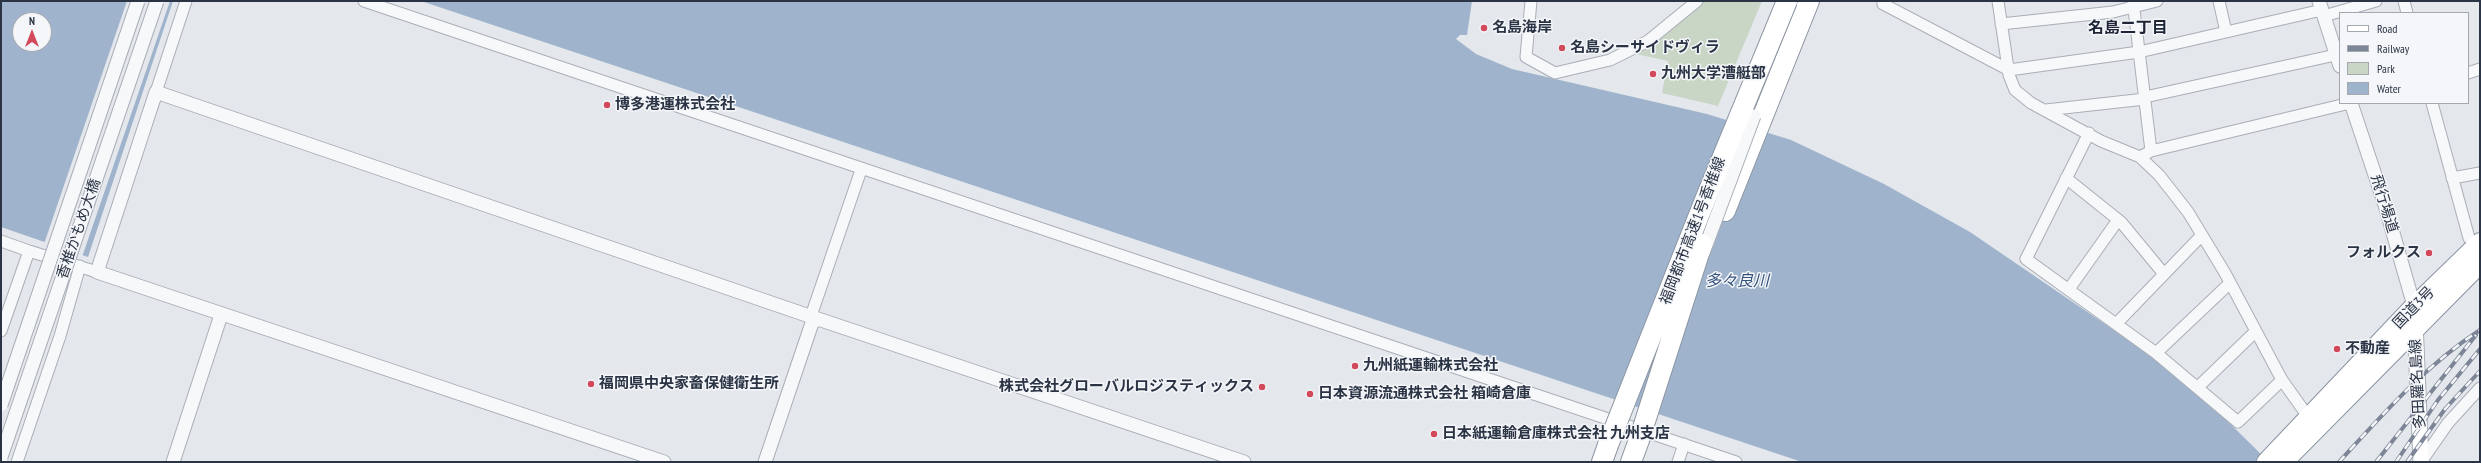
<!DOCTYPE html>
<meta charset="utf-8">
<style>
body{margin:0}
#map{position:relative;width:2481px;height:463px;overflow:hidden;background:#e4e7ec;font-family:"PT Sans Narrow",sans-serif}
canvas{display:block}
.frame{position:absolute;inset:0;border:2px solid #2b3445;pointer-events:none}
.legend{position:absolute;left:2339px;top:12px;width:130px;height:92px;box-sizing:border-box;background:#f4f6f9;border:1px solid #a4a8b1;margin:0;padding:5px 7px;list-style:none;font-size:12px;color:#2b3445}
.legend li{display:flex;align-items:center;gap:8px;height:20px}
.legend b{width:20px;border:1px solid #a4a8b1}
.north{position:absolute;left:12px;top:12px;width:40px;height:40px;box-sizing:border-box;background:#f4f6f9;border:1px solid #a4a8b1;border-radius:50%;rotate:0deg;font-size:11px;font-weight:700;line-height:16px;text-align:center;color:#2b3445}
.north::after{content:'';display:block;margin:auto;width:14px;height:18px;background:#d1495b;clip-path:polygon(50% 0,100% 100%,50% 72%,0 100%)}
</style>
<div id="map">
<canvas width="2481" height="463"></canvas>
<div class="frame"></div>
<ul class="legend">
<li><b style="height:5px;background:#fff"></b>Road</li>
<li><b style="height:5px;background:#7d8696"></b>Railway</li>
<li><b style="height:11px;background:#c9d6c5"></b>Park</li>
<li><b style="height:11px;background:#9fb4cc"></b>Water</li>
</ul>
<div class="north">N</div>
</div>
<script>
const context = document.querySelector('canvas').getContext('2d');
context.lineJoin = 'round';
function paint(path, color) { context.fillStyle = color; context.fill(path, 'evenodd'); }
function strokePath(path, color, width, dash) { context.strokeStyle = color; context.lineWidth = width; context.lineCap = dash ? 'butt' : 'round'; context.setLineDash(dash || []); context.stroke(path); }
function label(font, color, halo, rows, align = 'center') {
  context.font = font + ' "PT Sans Narrow","Noto Sans JP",sans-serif'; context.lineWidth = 3; context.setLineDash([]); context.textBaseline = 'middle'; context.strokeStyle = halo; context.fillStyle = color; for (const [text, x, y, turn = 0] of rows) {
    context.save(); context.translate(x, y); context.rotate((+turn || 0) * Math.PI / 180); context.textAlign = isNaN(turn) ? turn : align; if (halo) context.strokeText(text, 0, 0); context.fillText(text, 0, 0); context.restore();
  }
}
const green = new Path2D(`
 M1705,1h57l-44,105 -56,-13 6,-32 -32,-7z`);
const water = new Path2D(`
 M1,1h172l-85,256 -87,-30zM20,20h24v24h-24z
 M421,1h1051l-5,34h-7l-4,4 20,15 36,15 195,45 84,26 93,44 86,48 176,120 63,51 60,59h-467z`);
const pier = new Path2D(`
 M127,1h43l-88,256 -38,-13z`);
const minor = new Path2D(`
 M364,1l1372,461
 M1531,1l-5,56 29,16 55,-13 38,-19 49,-40
 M1883,1v3l126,66 130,-18 183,-42
 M1998,1l11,74 6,15 16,13 70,38 39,16 19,18 29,37 37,61 57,107 27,38
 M2133,1l18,150
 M2219,1l7,31
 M2404,1l3,12
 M2324,16l52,-15
 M2001,24l112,-12 44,-11
 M2468,73l12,-4
 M156,92l30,-91
 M2145,97l195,-43
 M2432,103l37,135 9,6
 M2046,110l99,-11
 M2089,133l-63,126 130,94 82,69 44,-42
 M2140,157l11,-6 199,-48
 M2066,178l55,44 43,52
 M2452,178l28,-5
 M1,241l28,10 -28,80
 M29,251l68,21
 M2069,289l49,-69
 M811,316l50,-146
 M2116,324l86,-89
 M2156,353l74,-70
 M2198,387l57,-55
 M17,462l43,-126 20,-70
 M1678,462l6,-18
 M2421,462l27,-39 32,-35`);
const tertiary = new Path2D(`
 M2319,1l21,65
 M2351,103l34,102 29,101
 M173,462l48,-147
 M664,462l-567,-190 59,-180 662,227
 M765,462l47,-139 6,-4 426,143`);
const secondary = new Path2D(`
 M2415,321l6,141`);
const trunk = new Path2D(`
 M2266,462l148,-156 66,-64
 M2284,462l196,-198`);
const motorway = new Path2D(`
 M1725,211l84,-210
 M1602,462l6,-17
 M1631,462l8,-22`);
const rail = new Path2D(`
 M2339,462c44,-48 86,-96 141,-132
 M2376,462l100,-127
 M2396,462l42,-62 42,-51
 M2407,462l38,-53 35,-38`);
const tertiaryBridge = new Path2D(`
 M1703,253l51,-137
 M1,405l137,-404
 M1,457l156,-456`);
const motorwayBridge = new Path2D(`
 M1639,440l63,-196
 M1608,445l97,-245 82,-199`);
const markers = [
 [1484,28,4,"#d1495b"],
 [1562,48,4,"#d1495b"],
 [1653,74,4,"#d1495b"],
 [607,105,4,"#d1495b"],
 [2429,253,4,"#d1495b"],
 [2337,349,4,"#d1495b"],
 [1355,366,4,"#d1495b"],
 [591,384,4,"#d1495b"],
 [1262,387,4,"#d1495b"],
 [1310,394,4,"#d1495b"],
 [1434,434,4,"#d1495b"]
];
const poiNames = [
 ["名島海岸",1492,28],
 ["名島シーサイドヴィラ",1570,48],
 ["九州大学漕艇部",1661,74],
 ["博多港運株式会社",615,105],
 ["フォルクス",2421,253,"right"],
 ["不動産",2345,349],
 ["九州紙運輸株式会社",1363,366],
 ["福岡県中央家畜保健衛生所",599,384],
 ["株式会社グローバルロジスティックス",1254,387,"right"],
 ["日本資源流通株式会社 箱崎倉庫",1318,394],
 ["日本紙運輸倉庫株式会社 九州支店",1442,434]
];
const streetNames = [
 ["飛行場道",2384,204,73],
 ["香椎かもめ大橋",79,229,-71],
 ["福岡都市高速1号香椎線",1693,231,-69],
 ["国道3号",2414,308,-46],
 ["多田羅名島線",2418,384,-93]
];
const neighbourhoodNames = [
 ["名島二丁目",2128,28]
];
const waterNames = [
 ["多々良川",1737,281]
];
paint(green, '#c9d6c5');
paint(water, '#9fb4cc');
paint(pier, '#e4e7ec');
strokePath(minor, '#a9aeb7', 13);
strokePath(tertiary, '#a9aeb7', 15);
strokePath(secondary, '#a9aeb7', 17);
strokePath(trunk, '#8b94a3', 20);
strokePath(motorway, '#8b94a3', 22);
strokePath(minor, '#f7f8fa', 11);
strokePath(tertiary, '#f7f8fa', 13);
strokePath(secondary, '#fff', 15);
strokePath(trunk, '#fff', 18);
strokePath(motorway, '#fff', 20);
strokePath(rail, '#7d8696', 4);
strokePath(rail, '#f4f6f9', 2.5, [8]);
strokePath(tertiaryBridge, '#a9aeb7', 15, []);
strokePath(motorwayBridge, '#8b94a3', 22, []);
strokePath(tertiaryBridge, '#f7f8fa', 13);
strokePath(motorwayBridge, '#fff', 20);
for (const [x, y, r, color] of markers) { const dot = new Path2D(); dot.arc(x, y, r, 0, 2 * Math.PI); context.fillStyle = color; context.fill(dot); strokePath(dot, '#f4f6f9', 1.5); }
label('bold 15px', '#2b3445', '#f4f6f9', poiNames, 'left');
label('15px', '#2b3445', '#f4f6f9', streetNames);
label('bold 16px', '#1d2536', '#f4f6f9', neighbourhoodNames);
label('italic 16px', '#34527a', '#f4f6f9', waterNames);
</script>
